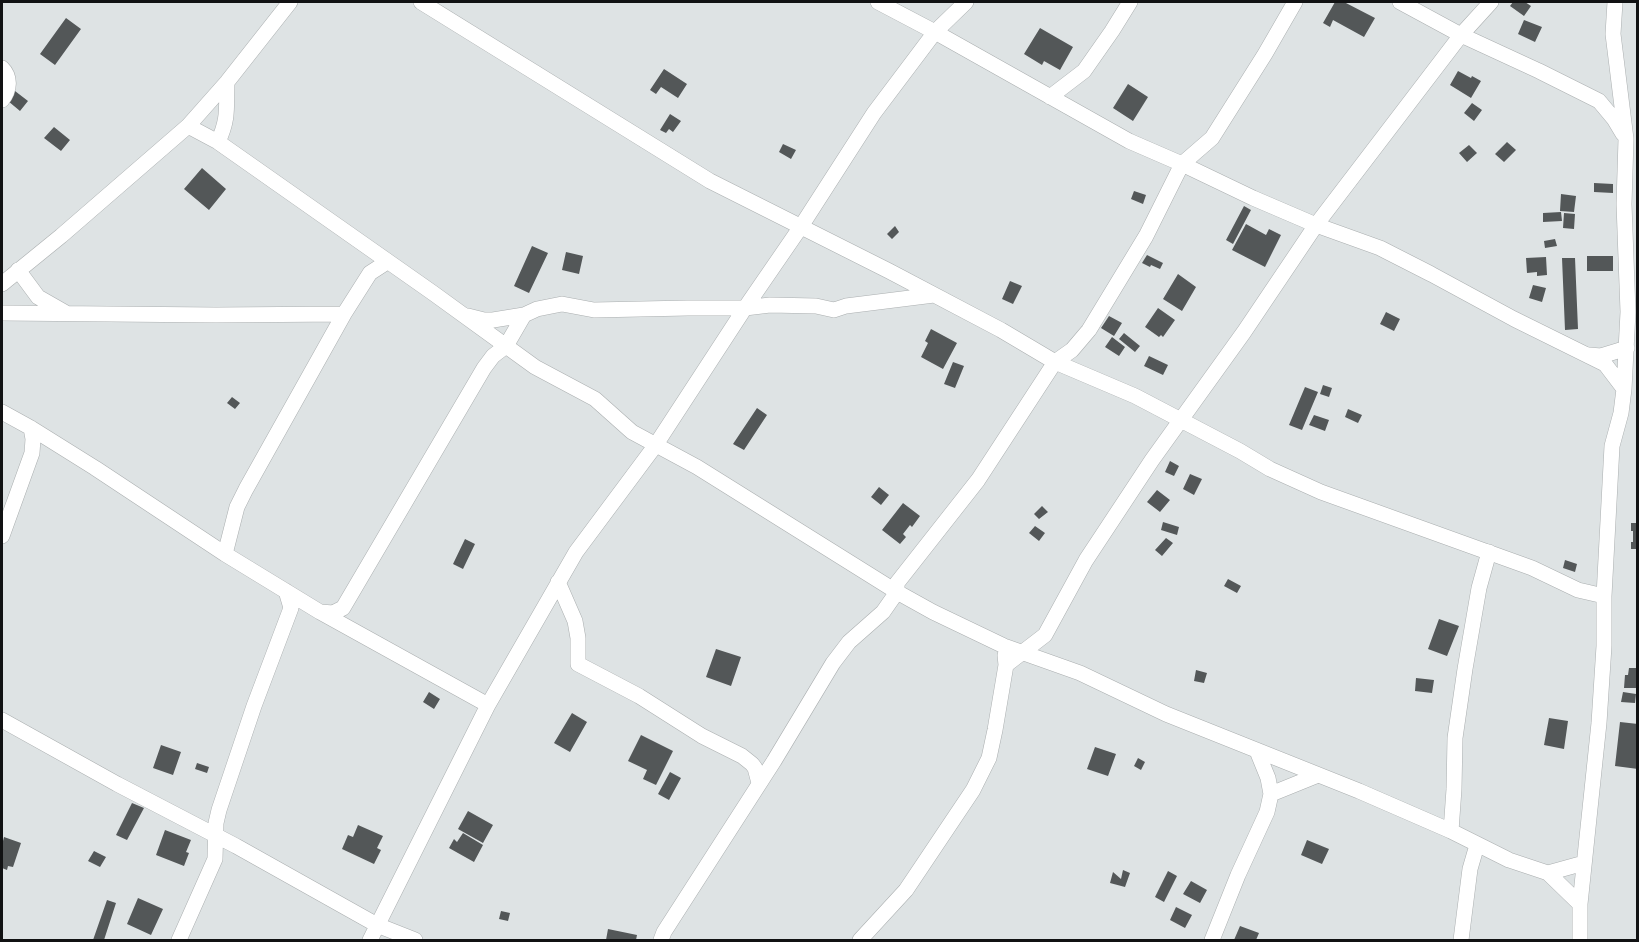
<!DOCTYPE html>
<style>
body{margin:0}
#map{position:relative;width:1639px;height:942px;overflow:hidden;background:#dee3e4;font-family:Poppins,sans-serif}
canvas{display:block}
.frame{position:absolute;inset:0;border:3px solid #111213;pointer-events:none}
</style>
<div id="map">
<canvas width="1639" height="942"></canvas>
<div class="frame"></div>
</div>
<script>
const context = document.querySelector('canvas').getContext('2d');
context.lineJoin = 'round';
function paint(path, color) { context.fillStyle = color; context.fill(path, 'evenodd'); }
function strokePath(path, color, width, dash) { context.strokeStyle = color; context.lineWidth = width; context.lineCap = dash ? 'butt' : 'round'; context.setLineDash(dash || []); context.stroke(path); }
const building = new Path2D(`
 M1335,2h9l31,16 -11,19 -31,-17 -3,7 -7,-4z
 M1513,2h12l6,4 -7,10 -14,-10z
 M66,18l15,11 -26,36 -15,-11z
 M1524,20l18,7 -7,15 -17,-8z
 M1040,28l33,19 -13,23 -16,-9 -2,4 -18,-11z
 M664,69l23,15 -9,14 -17,-11 -5,7 -6,-4z
 M1458,71l13,7 1,-2 9,5 -10,17 -21,-13z
 M1128,84l20,13 -15,24 -20,-13z
 M15,91l13,10 -8,10 -12,-10z
 M1472,103l10,7 -8,11 -10,-8z
 M670,114l11,7 -8,11 -4,-3 -3,4 -6,-3z
 M54,127l16,13 -9,11 -17,-13z
 M1507,142l9,8 -12,12 -9,-8z
 M783,144l13,6 -5,9 -12,-7z
 M1469,145l8,8 -10,9 -8,-9z
 M202,168l24,21 -17,21 -25,-21z
 M1594,183l19,1v9l-19,-1z
 M1134,191l12,4 -3,9 -12,-5z
 M1561,194l15,2 -2,16 -14,-1z
 M1244,206l7,4 -18,34 -7,-4z
 M1561,212l1,9 -19,1v-9z
 M1564,213l11,1 -1,15 -11,-1z
 M1246,224l20,11 3,-6 12,6 -16,32 -33,-17z
 M895,226l4,6 -7,7 -5,-5z
 M1555,239l2,7 -12,2 -1,-7z
 M532,246l16,7 -19,40 -15,-7z
 M566,252l17,4 -4,18 -17,-4z
 M1147,255l16,8 -3,6 -9,-4 -1,2 -8,-4z
 M1587,256h26v15h-26z
 M1546,257l1,18 -10,1v-4l-10,1 -1,-15z
 M1562,258h13l3,71 -13,1z
 M1178,274l18,13 -14,24 -19,-12z
 M1010,281l12,5 -9,18 -11,-5z
 M1533,285l13,3 -4,14 -13,-4z
 M1158,308l17,12 -12,17 -2,-2 -2,2 -14,-10z
 M1386,312l14,7 -6,12 -14,-7z
 M1109,316l13,7 -8,13 -13,-8z
 M931,329l26,14 -14,26 -22,-12 7,-14 -3,-2z
 M1124,333l16,13 -5,6 -16,-13z
 M1112,337l13,10 -6,9 -14,-9z
 M1149,356l19,9 -5,10 -19,-9z
 M953,362l11,4 -9,22 -11,-4z
 M1323,385l9,3 -3,9 -9,-3z
 M1305,387l13,5 -16,38 -13,-5z
 M232,397l8,6 -5,6 -8,-6z
 M757,408l10,7 -23,35 -11,-6z
 M1348,409l14,6 -4,8 -13,-6z
 M1314,415l15,5 -4,11 -16,-6z
 M1170,461l9,5 -5,10 -9,-4z
 M1190,474l12,5 -8,16 -11,-6z
 M879,487l10,8 -8,10 -10,-8z
 M1157,490l13,10 -10,12 -13,-10z
 M903,503l17,13 -8,11 -2,-2 -7,9 3,3 -6,7 -18,-14z
 M1042,506l6,6 -9,7 -5,-5z
 M1163,522l16,5 -2,8 -16,-5z
 M1631,523h7v26h-7v-7h2v-11h-2z
 M1035,526l10,7 -6,8 -10,-8z
 M1166,538l7,5 -11,13 -7,-6z
 M465,539l10,5 -12,25 -10,-5z
 M1565,560l12,4 -2,8 -12,-4z
 M1228,579l13,7 -4,7 -13,-7z
 M1439,619l20,7 -12,30 -19,-7z
 M716,649l25,8 -10,29 -25,-9z
 M1629,668h9v20h-14l1,-13h3z
 M1196,670l11,3 -3,10 -10,-2z
 M1416,678l18,2 -2,13 -17,-2z
 M429,692l11,7 -6,10 -11,-7z
 M1623,692l13,2 -1,9 -14,-1z
 M572,713l15,9 -17,30 -16,-9z
 M1549,718l19,3 -4,28 -20,-4z
 M1620,722l18,2v45l-23,-3z
 M641,735l32,16 -17,34 -13,-6 4,-9 -19,-9z
 M161,745l20,7 -8,23 -20,-7z
 M1095,747l21,7 -8,22 -21,-7z
 M1138,758l7,4 -4,8 -7,-4z
 M197,763l12,4 -2,6 -12,-4z
 M670,772l11,6 -12,22 -11,-6z
 M132,803l12,5 -17,32 -11,-5z
 M468,811l25,14 -10,18 -25,-14z
 M358,825l25,11 -6,12 4,2 -7,14 -32,-15 6,-14 5,2z
 M165,830l26,10 -5,12 3,1 -5,13 -28,-11z
 M463,833l20,12 -9,17 -25,-14 5,-9 3,3z
 M4,837l17,6 -8,24 -5,-1 -1,4 -5,-2v-28l1,1z
 M1307,840l22,9 -7,15 -21,-9z
 M94,851l12,6 -6,10 -12,-6z
 M1123,870l7,3 -5,14 -15,-4 3,-11 8,7z
 M1168,871l9,5 -13,26 -9,-5z
 M1191,881l16,9 -7,13 -17,-9z
 M138,898l25,11 -12,26 -24,-11z
 M107,900l9,3 -12,37h-11z
 M1176,907l16,8 -7,13 -15,-8z
 M501,911l9,2 -2,8 -9,-2z
 M1240,926l19,7 -3,7h-22z
 M608,929l29,6 -1,5h-30z`);
const minor = new Path2D(`
 M421,2l289,179 179,90 112,59 54,32 80,34 105,55 30,18 51,23 211,76 46,22 26,6
 M878,2l57,30 194,109 53,23 71,34 63,27 64,23 51,26 83,45 91,45 19,25
 M1400,2l61,33 78,36 60,30 15,18 9,15
 M2,68c9,9 8,22 0,32
 M1050,97l34,-26 28,-40 18,-29
 M188,126l30,16 215,151 102,74 60,32 37,33 65,35 200,125 36,20 71,34 76,27 86,41 193,77 92,40 58,29 39,13 32,31
 M218,142c11,-24 8,-34 9,-60
 M18,270l20,27 28,16
 M2,284l59,-48 127,-110 39,-44 63,-80
 M2,313l214,2 128,-1
 M468,316l16,4h9l31,-5 13,-6 25,-5 32,6 94,-2h57l25,-3 46,1 18,4 12,-4 88,-11
 M1589,355l12,1 26,-8
 M2,412l29,16 64,40 130,86 95,58 168,93
 M2,536l30,-83 1,-14 -2,-11
 M225,554l12,-47 9,-18 98,-175 26,-41 17,-11
 M558,582l17,39 3,17v26l61,32 63,40 40,20 10,8 3,4 4,15
 M320,612l13,1 10,-5 141,-240 9,-12 13,-10 18,-31
 M1006,665l39,-30 41,-75 66,-100 92,-128 72,-107 145,-190 30,-33
 M2,720l115,64 119,62 141,79 38,15
 M1271,794l47,-19
 M1451,831l3,-42 1,-51 10,-69 14,-81 10,-36
 M1548,873l36,-10
 M179,940l36,-81 1,-36 3,-13 35,-104 37,-98 -5,-17
 M370,940l118,-235 88,-153 79,-106 90,-138 55,-80 74,-115 61,-81 31,-30
 M661,940l3,-8 110,-171 59,-98 16,-21 34,-30 14,-20v-9l81,-103 77,-118 17,-12 17,-20 57,-94 36,-72 30,-26 53,-84 30,-52
 M860,940l46,-50 67,-100 16,-32 6,-28 11,-65 -1,-10
 M1212,940l26,-65 29,-63 4,-18 -3,-16 -11,-27
 M1461,940l9,-71 7,-24
 M1580,940v-36l19,-181 5,-77v-50l8,-150 9,-33 3,-24 4,-77 -4,-108 2,-65 -13,-105 2,-32`);
paint(building, '#535758');
strokePath(minor, '#aaaeaf', 16);
strokePath(minor, '#fff', 15);
</script>
